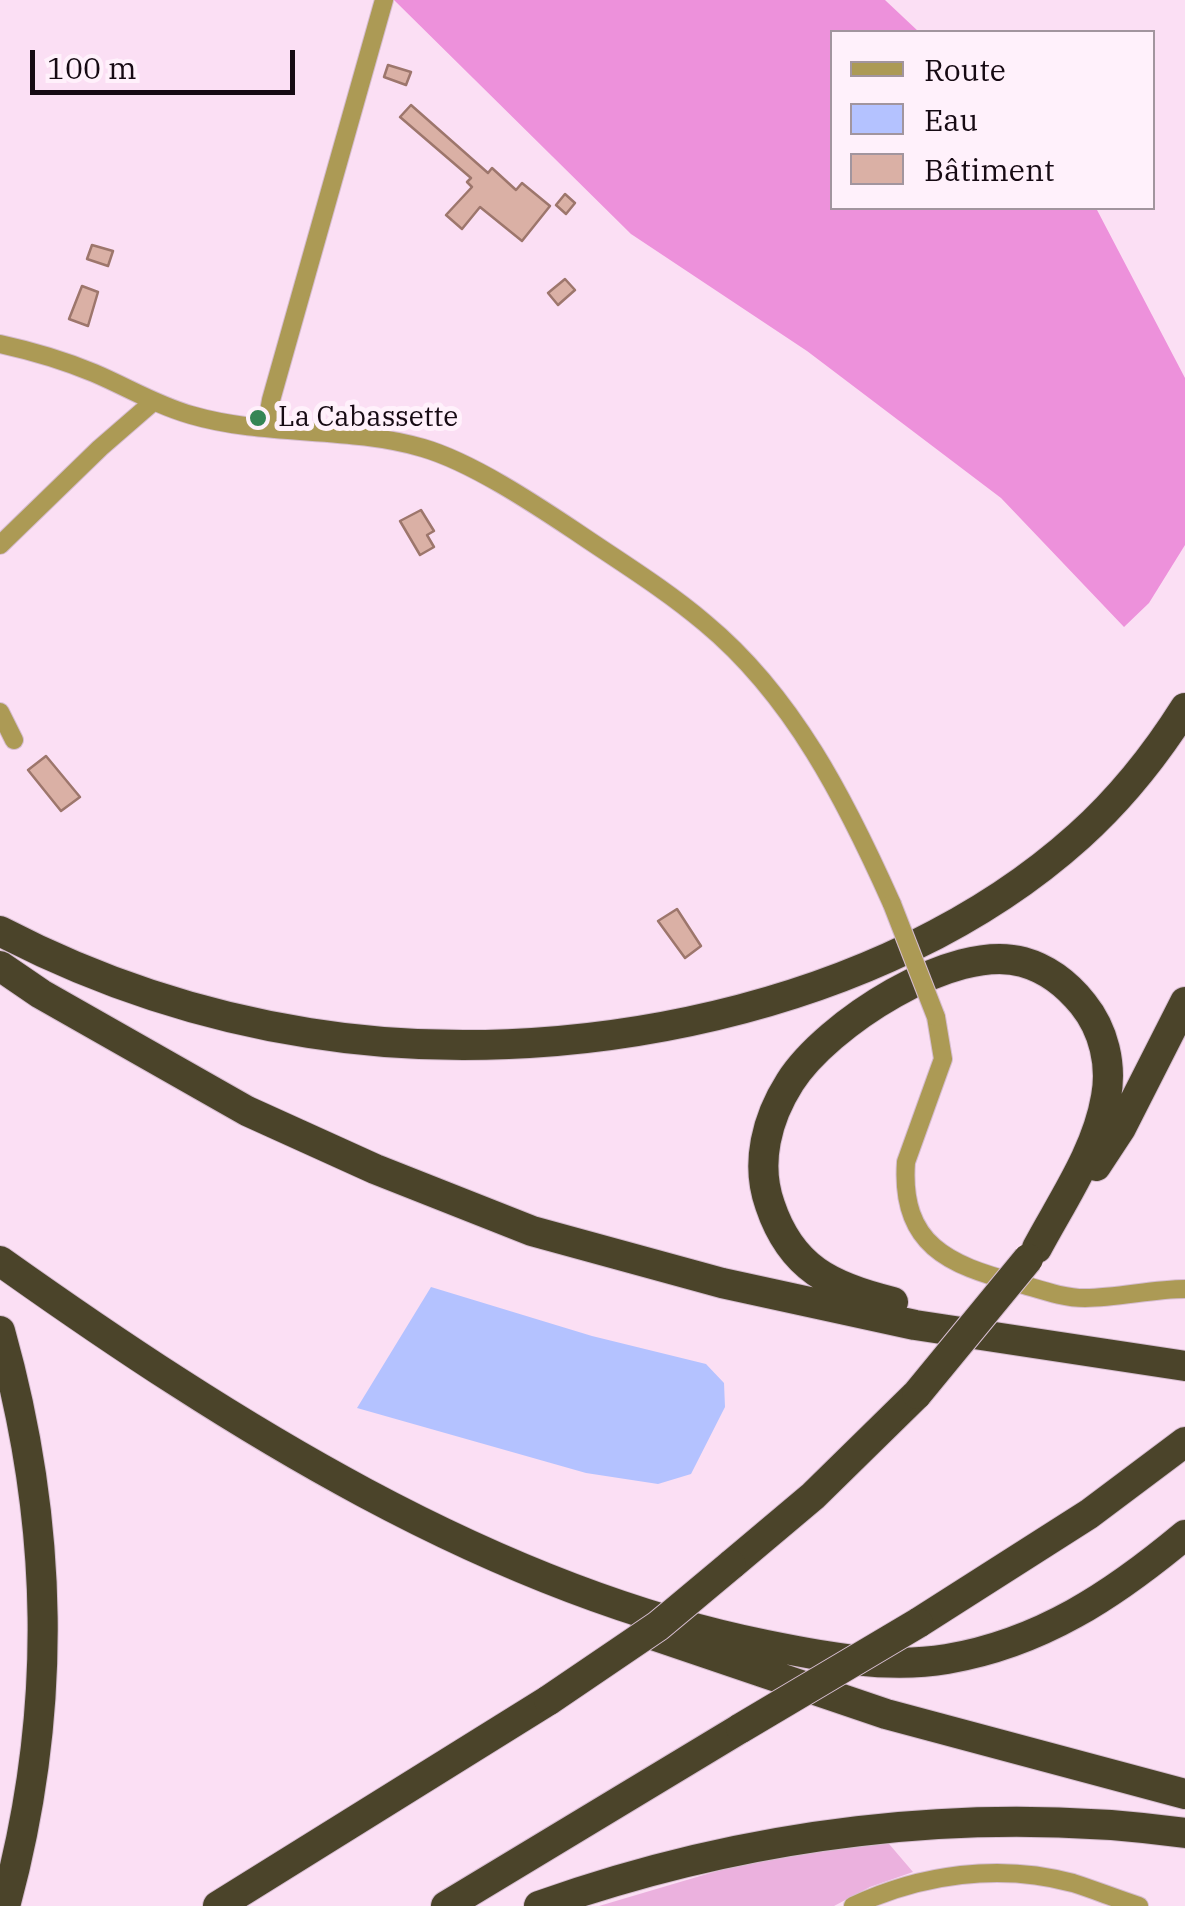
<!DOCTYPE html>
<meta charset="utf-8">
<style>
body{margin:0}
#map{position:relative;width:1185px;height:1906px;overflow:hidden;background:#fbdff4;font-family:"IBM Plex Serif",serif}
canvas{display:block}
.legend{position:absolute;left:830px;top:30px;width:325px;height:180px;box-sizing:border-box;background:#fff1fb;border:2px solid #a2959e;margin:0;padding:12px 18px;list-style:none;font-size:30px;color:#160a13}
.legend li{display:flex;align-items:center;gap:20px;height:50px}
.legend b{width:50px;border:2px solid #a2959e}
.scale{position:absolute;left:30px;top:50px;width:265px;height:45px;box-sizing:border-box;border:5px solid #160a13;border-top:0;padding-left:12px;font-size:30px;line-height:35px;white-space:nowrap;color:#160a13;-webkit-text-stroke:8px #fff1fb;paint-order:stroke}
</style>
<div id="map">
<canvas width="1185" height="1906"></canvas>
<ul class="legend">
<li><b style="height:12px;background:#ac9a55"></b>Route</li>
<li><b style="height:28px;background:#b4c2ff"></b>Eau</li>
<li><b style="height:28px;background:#dab0a5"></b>Bâtiment</li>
</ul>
<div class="scale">100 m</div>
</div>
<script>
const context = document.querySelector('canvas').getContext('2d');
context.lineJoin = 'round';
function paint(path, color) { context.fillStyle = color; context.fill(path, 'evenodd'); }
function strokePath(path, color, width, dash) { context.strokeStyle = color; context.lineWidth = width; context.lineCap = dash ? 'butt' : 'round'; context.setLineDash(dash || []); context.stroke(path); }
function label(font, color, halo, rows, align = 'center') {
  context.font = font + ' "IBM Plex Serif",serif'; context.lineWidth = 10; context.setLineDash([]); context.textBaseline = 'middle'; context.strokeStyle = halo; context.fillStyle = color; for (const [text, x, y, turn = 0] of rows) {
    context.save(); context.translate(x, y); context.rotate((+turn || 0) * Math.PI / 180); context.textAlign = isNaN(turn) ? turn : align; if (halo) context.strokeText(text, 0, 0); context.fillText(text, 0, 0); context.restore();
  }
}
const green = new Path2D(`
 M884,1838l29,34 -43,15 -36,19h-235l135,-40z`);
const forest = new Path2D(`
 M394,0h491l34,32h-87v176h264l89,170v167l-36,58 -25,24 -123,-129 -194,-147 -176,-117z`);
const water = new Path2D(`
 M431,1287l161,49 114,28 18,19 1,24 -34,67 -33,10 -72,-11 -229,-65z`);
const building = new Path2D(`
 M388,65l23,7 -5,13 -22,-8z
 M411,105l77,68 4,-5 24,22 6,-7 28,23 -28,35 -42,-34 -18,22 -16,-14 26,-28 -5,-5 4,-4 -71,-61z
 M565,194l10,9 -9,11 -10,-9z
 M92,245l21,6 -5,15 -21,-7z
 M565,279l10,11 -17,15 -10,-12z
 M82,286l16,6 -10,34 -19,-7z
 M421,510l13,21 -7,4 7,12 -14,8 -20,-34z
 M46,756l34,41 -19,14 -33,-41z
 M677,909l24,37 -16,12 -27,-37z`);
const street = new Path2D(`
 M0,344c32,7 63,16 94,29 33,14 62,32 97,42 75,22 156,11 232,33 48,14 110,55 152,83 44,30 90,58 130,92 88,73 141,178 187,281
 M266,428l5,-28 113,-400
 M0,545l100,-97 53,-46
 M0,712l14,28
 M936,1017l7,42 -37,103c-6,83 43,103 111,121 22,6 45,15 68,15 34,0 67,-9 100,-9
 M853,1906c68,-32 147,-43 220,-23 22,7 44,16 66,23`);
const highway = new Path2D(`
 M0,931c96,50 202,85 309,102 252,41 576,-22 770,-197 41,-37 77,-82 106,-128
 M0,966l41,28 206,117 128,58 157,62 190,52 193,42 270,41
 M1096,1166l25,-38 64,-126
 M0,1261c228,162 489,328 766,384 59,12 121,24 181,14 94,-16 166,-64 238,-124
 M893,1302c-62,-15 -102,-34 -123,-97 -15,-42 -3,-87 20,-123 36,-57 163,-140 233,-120 25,7 44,22 60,42 21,26 29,61 23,93 -9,54 -44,104 -69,151
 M0,1331c54,192 58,381 5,575
 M731,1565l82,-69 104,-102
 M918,1623l171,-109 96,-72
 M644,1632l242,82 299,80
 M218,1906l331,-206
 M446,1906l295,-178
 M539,1906c205,-73 430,-102 646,-73`);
const streetBridge = new Path2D(`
 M892,904l44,113`);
const highwayBridge = new Path2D(`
 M917,1394l111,-135
 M549,1700l109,-74 73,-61
 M741,1728l177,-105`);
const markers = [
 [258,418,10,"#358555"]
];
const poiNames = [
 ["La Cabassette",278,418]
];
paint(green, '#ebb1de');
paint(forest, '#ed91db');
paint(water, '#b4c2ff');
paint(building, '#dab0a5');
strokePath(building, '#9d766c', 2.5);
strokePath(street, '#d6bdd0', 20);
strokePath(highway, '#d6bdd0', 32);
strokePath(street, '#ac9a55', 18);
strokePath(highway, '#4b442a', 30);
strokePath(streetBridge, '#d6bdd0', 20, []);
strokePath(highwayBridge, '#d6bdd0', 32, []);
strokePath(streetBridge, '#ac9a55', 18);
strokePath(highwayBridge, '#4b442a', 30);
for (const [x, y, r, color] of markers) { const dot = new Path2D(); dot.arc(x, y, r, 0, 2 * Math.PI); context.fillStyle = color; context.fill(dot); strokePath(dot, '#fff1fb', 4); }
label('28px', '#160a13', '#fff1fb', poiNames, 'left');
</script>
